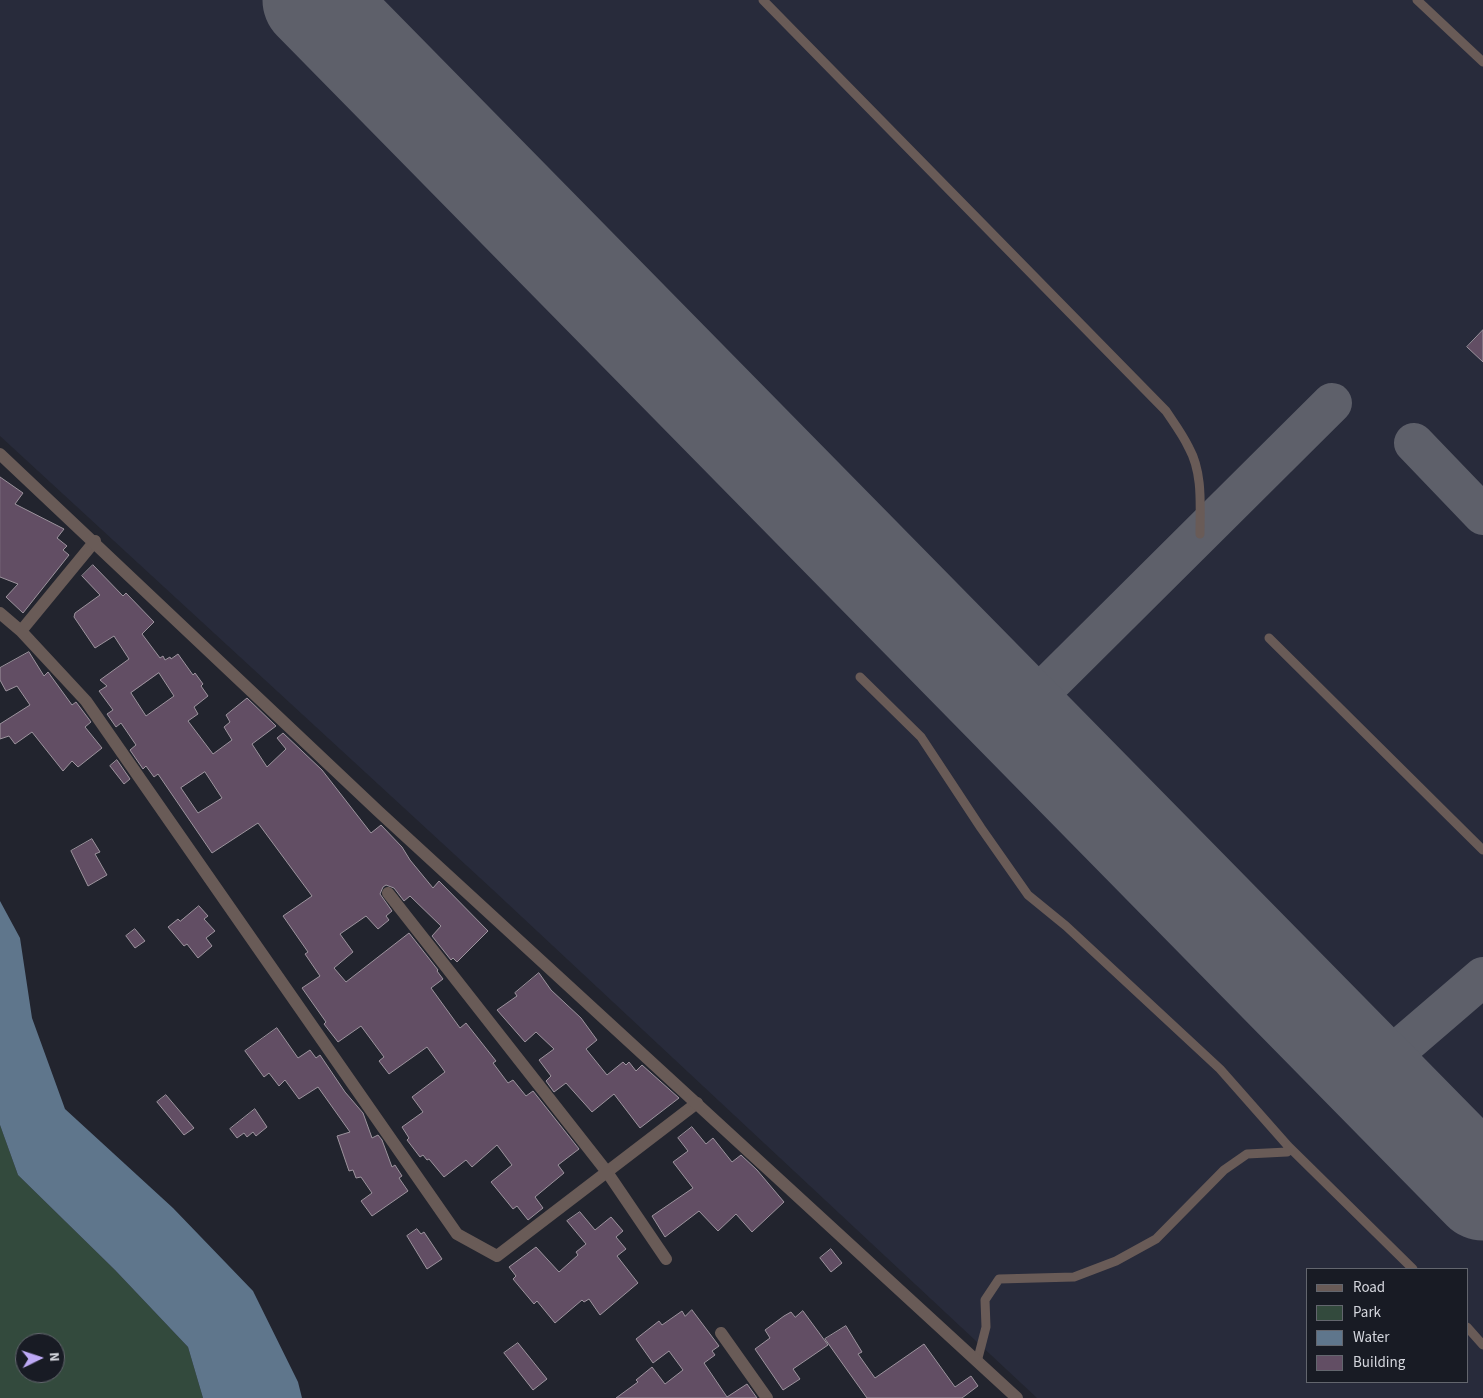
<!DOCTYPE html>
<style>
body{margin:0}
#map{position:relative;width:1483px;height:1398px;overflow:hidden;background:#22242e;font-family:"Source Sans 3",sans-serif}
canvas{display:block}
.legend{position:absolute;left:1306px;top:1268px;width:162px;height:115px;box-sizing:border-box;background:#181b24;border:1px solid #63666e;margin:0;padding:6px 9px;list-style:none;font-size:15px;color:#d4d6dd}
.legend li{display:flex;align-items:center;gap:10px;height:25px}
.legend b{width:25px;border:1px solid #63666e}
.north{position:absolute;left:15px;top:1333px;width:50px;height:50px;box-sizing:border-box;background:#181b24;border:1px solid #63666e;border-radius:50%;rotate:86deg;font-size:14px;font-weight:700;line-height:20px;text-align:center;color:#d4d6dd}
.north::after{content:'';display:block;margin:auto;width:18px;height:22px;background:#bda9f5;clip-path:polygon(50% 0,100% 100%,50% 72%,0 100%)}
</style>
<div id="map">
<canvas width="1483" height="1398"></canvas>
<ul class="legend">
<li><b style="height:6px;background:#695b57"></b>Road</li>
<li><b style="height:14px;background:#334a3d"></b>Park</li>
<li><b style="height:14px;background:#5f768c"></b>Water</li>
<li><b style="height:14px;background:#624e64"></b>Building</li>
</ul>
<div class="north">N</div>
</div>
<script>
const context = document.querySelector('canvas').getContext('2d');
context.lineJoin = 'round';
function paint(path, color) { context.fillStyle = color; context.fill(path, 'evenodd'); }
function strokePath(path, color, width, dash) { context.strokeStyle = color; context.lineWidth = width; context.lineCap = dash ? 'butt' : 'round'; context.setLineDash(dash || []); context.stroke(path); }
const built = new Path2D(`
 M0,0h1483v1398h-446l-545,-509 -492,-453zM1307,1269h160v113h-160z`);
const green = new Path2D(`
 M0,1125l18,50 97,95 73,77 15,51h-203zM25,1343h30v30h-30z`);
const water = new Path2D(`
 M0,901l20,37 12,80 33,91 108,99 80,83 45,91 4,16h-99l-15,-51 -73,-77 -97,-95 -18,-50z`);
const taxiway = new Path2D(`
 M1414,443l69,72
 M1016,717l316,-314
 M1370,1074l113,-97`);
const runway = new Path2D(`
 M313,0l1170,1190`);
const building = new Path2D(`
 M1483,330v32l-16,-15z
 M0,477l23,16 -8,11 49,25 -7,9 10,8 -4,4 6,5 -46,58 -17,-16 12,-13 -18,-7z
 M93,565l30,31 3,-3 28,29 -12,12 18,24 3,-2 2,4 5,-3 1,2 7,-5 15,21 2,-2 8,11 -2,2 7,10 -14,11 4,7 -10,7 25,33 19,-14 -8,-13 6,-5 -4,-7 21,-17 29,28 -24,18 15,23 19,-18 -9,-11 6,-5 39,37 49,63 10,-8 21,22 8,13 23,28 6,-7 49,50 -31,31 -4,-4 -2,2 -19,-24 9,-10 -31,-30 -6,5 -10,-13 -8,-3 -3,2 -3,7 12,17 -6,5 3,4 -11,9 -12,-13 -26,18 13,18 -19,16 12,14 63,-49 29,37 -1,1 6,8 -12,9 29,40 6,-5 30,38 -3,2 15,20 5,-3 13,16 7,-5 46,58 -21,16 6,8 -29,24 8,11 -15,12 -11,-14 -4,3 -22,-27 21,-17 -15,-20 -25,22 -6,-7 -22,17 -15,-18 -2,1 -4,-5 -3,2 -13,-17 2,-2 -7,-11 21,-15 -11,-15 33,-25 -18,-25 -38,27 -10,-13 5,-4 -23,-31 -23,16 -14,-18 2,-2 -24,-34 18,-12 -15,-22 3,-2 -25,-36 29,-20 -54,-73 -46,30 -54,-79 -4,3 -8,-11 -3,3 -13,-19 6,-5 -15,-22 -5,4 -9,-13 6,-4 -14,-19 8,-5 -7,-6 29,-21 -15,-23 -19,12 -21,-31 1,-4 25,-18 -18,-19zM159,673l15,23 -28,20 -15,-23zM205,772l17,26 -24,15 -17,-25z
 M29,652l15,24 4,-4 24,33 4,-3 15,20 -6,5 17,21 -24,19 -6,-6 -9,10 -31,-39 -17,12 -6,-8 -9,3v-15l30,-19 -13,-19 -11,5 -6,-11v-12z
 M117,760l13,19 -6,5 -14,-18z
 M92,839l8,13 -5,2 12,21 -19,11 -17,-35z
 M199,906l9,10 -4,3 11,12 -9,7 6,8 -14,12 -11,-14 -3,2 -16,-19 10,-8 2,2z
 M135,929l10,12 -10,7 -9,-12z
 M539,973l12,17 30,28 16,22 -11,9 21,26 16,-13 3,3 3,-3 7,9 6,-6 37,33 -39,30 -26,-34 -22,18 -26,-29 -12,9 -8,-11 5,-5 -12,-16 15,-11 -18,-17 -11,10 -28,-32 20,-14 -2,-3z
 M277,1028l21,30 12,-8 6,8 4,-3 25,37 18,21 9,25 6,-3 4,5 10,27 3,-2 7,11 -3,2 9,13 -36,25 -11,-15 11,-8 -11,-16 -5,1 -3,-8 -4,1 -12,-35 13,-4 -32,-45 -19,12 -14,-19 -6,6 -10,-13 -5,4 -19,-26z
 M166,1095l28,33 -10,7 -27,-33z
 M255,1109l12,18 -11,9 -3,-4 -6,5 -3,-4 -7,5 -7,-9z
 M692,1127l14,17 7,-6 19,24 9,-7 16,15 27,32 -32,30 -16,-18 -18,17 -19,-20 -34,26 -13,-21 41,-28 -20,-26 15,-11 -10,-13z
 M580,1212l15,18 16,-13 12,14 -7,6 10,12 -9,7 21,27 -38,32 -11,-16 -5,3 -2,-2 -27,23 -18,-22 -3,3 -21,-25 3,-3 -7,-9 27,-20 23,25 19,-17 -2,-3 10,-8 -19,-23z
 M417,1229l4,5 3,-2 18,27 -15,10 -20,-33z
 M831,1249l11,14 -11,9 -11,-14z
 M692,1310l27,36 -7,5 3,4 -11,8 23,34 20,-13 10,14h-141l22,-16 -2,-2 16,-13 13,17 18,-14 -14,-19 -16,12 -17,-24 23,-18 3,4 20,-14 3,5z
 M803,1311l25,34 -35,24 7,10 -17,11 -28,-41 15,-11 -5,-8 19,-14 7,-4 4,5z
 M846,1326l16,26 -4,2 17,24 49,-34 31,43 16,-11 7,10 -16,12h-95l-42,-59z
 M518,1343l29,36 -14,11 -29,-37z`);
const service = new Path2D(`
 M763,0l403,411c8,12 17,24 23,37 14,25 11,58 11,86
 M1417,0l66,62
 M1269,638l214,212
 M860,677l61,60 60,91 47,67 38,31 154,143 68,77 125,123
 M1467,1327l16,18
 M977,1362l9,-35 -1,-27 14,-21 75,-2 42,-16 40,-22 68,-69 23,-16 40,-2 1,-6`);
const minor = new Path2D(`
 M95,541l-74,90 65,70 371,533 40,22 200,-153
 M0,613l21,18
 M388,893l219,279 59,87
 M721,1333l46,65`);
const tertiary = new Path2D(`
 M0,454l378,357 639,587`);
paint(built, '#282b3b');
paint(green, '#334a3d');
paint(water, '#5f768c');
strokePath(taxiway, '#5e606a', 40);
strokePath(runway, '#5e606a', 101);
paint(building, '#624e64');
strokePath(building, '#9d949e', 1);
strokePath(service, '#695b57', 9);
strokePath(minor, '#695b57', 12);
strokePath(tertiary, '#695b57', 12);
</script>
